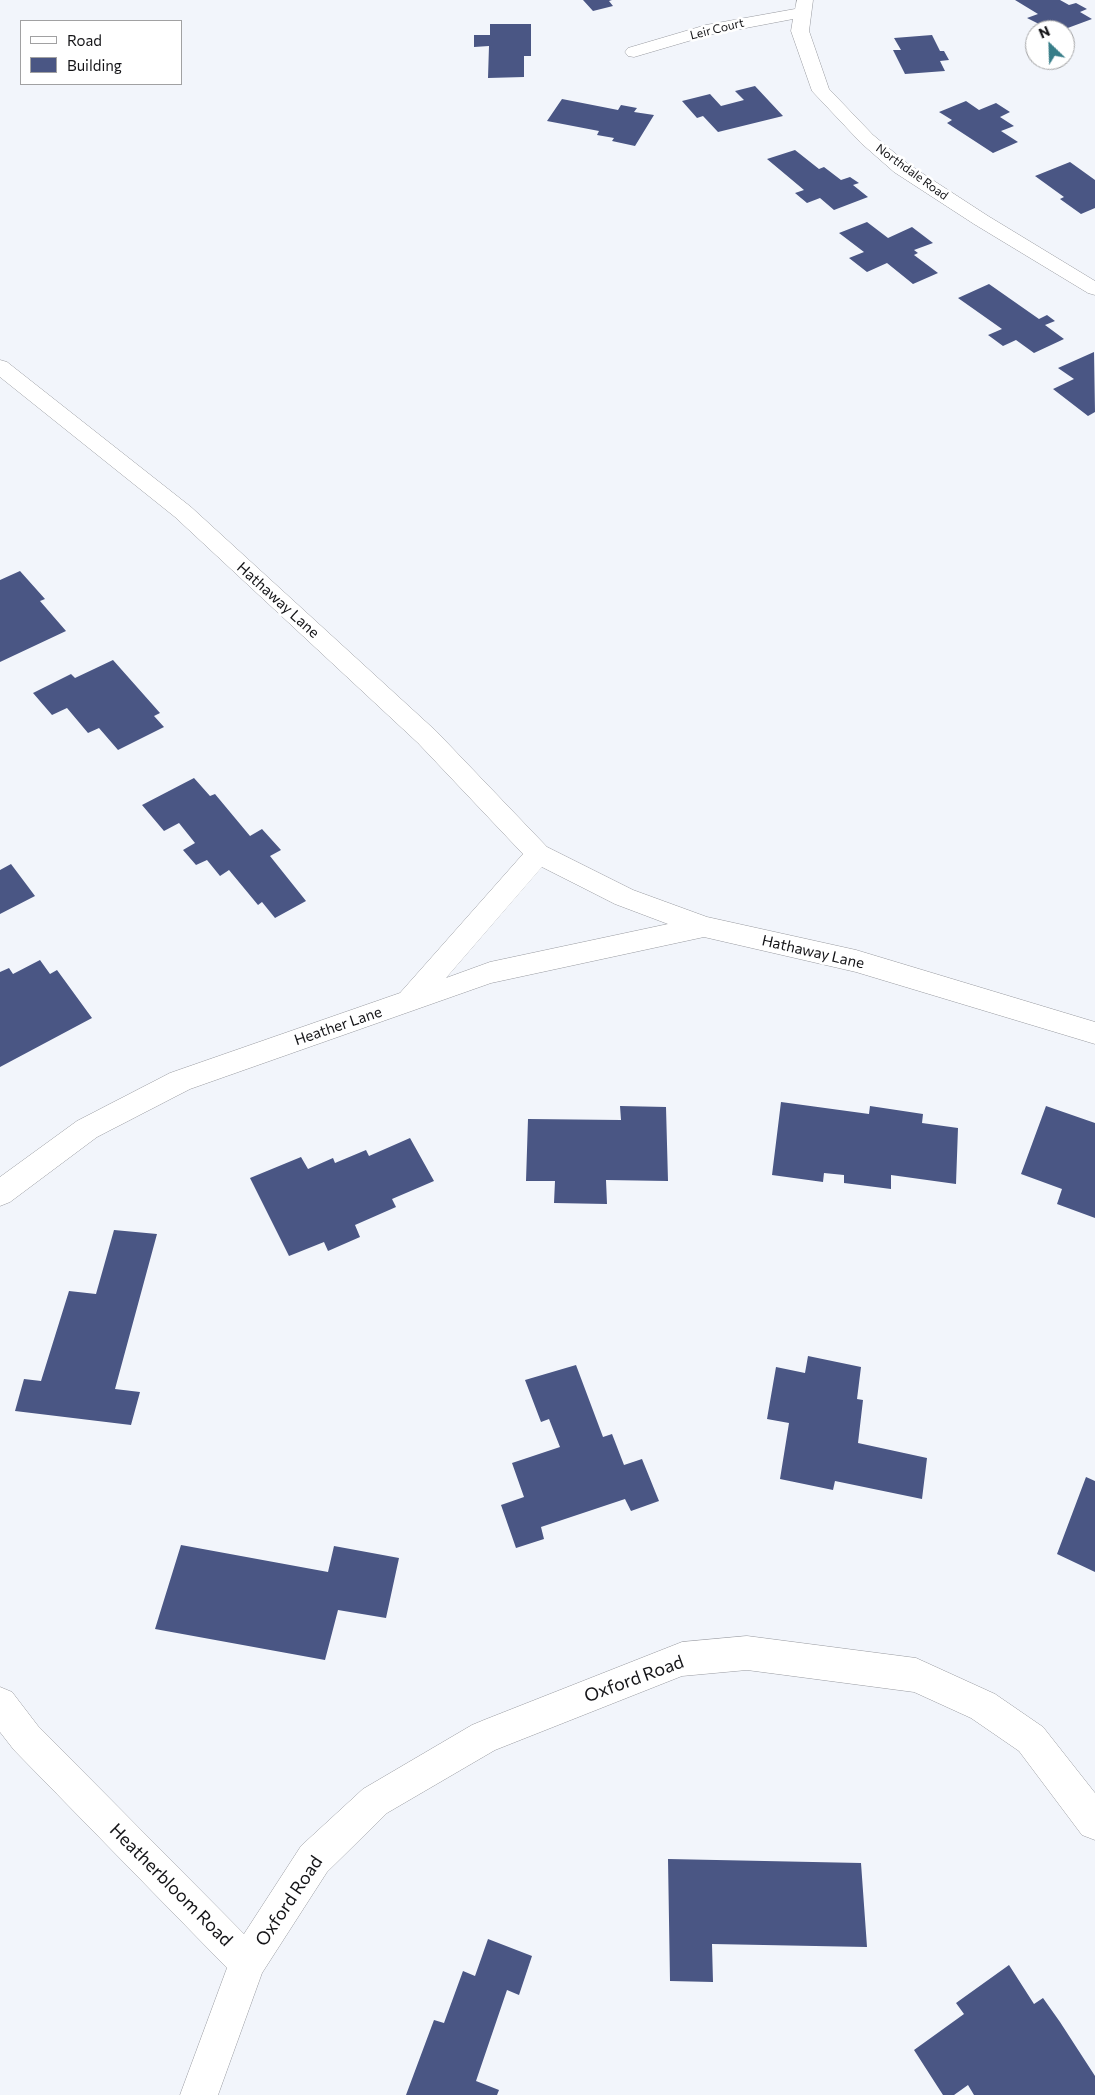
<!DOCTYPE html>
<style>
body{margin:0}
#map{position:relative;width:1095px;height:2095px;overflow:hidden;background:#f2f5fb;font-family:Commissioner,sans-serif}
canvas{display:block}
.legend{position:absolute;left:20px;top:20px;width:162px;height:65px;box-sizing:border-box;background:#fff;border:1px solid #a1a1a2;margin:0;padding:6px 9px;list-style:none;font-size:15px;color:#141417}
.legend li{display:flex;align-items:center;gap:10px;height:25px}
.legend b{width:25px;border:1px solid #a1a1a2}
.north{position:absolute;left:1025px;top:20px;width:50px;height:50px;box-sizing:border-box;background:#fff;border:1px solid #a1a1a2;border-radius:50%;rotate:336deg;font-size:14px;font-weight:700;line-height:20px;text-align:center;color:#141417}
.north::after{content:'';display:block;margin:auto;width:18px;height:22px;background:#377d88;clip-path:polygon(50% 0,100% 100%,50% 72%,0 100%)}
</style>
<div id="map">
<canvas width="1095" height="2095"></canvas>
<ul class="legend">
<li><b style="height:6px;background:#fff"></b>Road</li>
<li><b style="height:14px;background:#4a5684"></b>Building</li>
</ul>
<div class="north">N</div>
</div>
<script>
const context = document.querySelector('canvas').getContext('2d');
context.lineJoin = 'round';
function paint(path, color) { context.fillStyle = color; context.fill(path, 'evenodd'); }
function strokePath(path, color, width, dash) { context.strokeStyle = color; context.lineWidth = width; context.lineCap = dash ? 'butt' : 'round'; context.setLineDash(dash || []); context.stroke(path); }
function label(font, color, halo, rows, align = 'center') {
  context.font = font + ' Commissioner,sans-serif'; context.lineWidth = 5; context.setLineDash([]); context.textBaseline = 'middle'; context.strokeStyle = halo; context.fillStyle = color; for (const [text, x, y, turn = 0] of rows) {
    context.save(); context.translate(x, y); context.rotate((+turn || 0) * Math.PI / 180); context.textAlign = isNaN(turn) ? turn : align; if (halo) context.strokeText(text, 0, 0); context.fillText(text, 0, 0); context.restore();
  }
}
const building = new Path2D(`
 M583,0h29l-3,1 4,5 -20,5z
 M1015,0h45l9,5 7,-2 11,6 -7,3 12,7 -27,10 -13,-8 -11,4 -14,-7 11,-4z
 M490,24h41v32h-7v21l-36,1 1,-32 -15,1v-12h16z
 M932,35l8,16h4l5,9 -9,1 5,10 -40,3 -12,-24h8l-7,-12z
 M755,86l28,30 -65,16 -15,-16 -6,2 -15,-17 28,-7 11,12 23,-6 -9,-9z
 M562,99l56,11 3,-5 16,3 -3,4 20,3 -19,31 -23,-5 2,-3 -17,-3 2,-4 -52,-10z
 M966,101l13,9 17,-7 14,9 -10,5 14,9 -13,5 17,11 -25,11 -46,-30 5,-3 -13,-8z
 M795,150l24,19 5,-2 17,13 9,-3 9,6 -6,2 15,12 -34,13 -14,-12 -13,5 -12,-10 9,-3 -37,-31z
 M1070,162l25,18v28l-14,6 -21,-15 4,-2 -29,-21z
 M867,222l21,16 24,-11 21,16 -19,7 4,3 -4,2 24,18 -25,11 -26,-21 -20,9 -18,-14 15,-6 -25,-19z
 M989,284l50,35 8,-4 8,6 -10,4 19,14 -30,14 -18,-13 -13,6 -15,-11 14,-6 -44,-31z
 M1094,352l1,60 -7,4 -35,-27 21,-10 -16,-11z
 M20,571l25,28 -5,2 26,30 -66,31v-82z
 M113,660l47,53 -6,3 10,11 -46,23 -19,-22 -11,5 -21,-25 -15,7 -19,-22 38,-19 4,4z
 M194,778l16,18 5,-2 35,42 12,-7 19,21 -11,6 36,45 -31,17 -13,-16 -4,3 -29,-35 -9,6 -13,-16 -11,5 -13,-15 12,-7 -16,-20 -15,8 -22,-26z
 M11,864l24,32 -35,18v-44z
 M40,960l10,14 7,-4 35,48 -92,49v-95l9,-4 4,6z
 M781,1102l88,12 1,-8 53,8 -1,9 36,5 -2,56 -65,-9v14l-47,-6v-8l-20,-2 -1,9 -51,-7z
 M620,1106l46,1 2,74 -62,-1 1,24 -53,-1 1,-22h-29l2,-62 93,1z
 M1046,1106l49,17v95l-38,-14 5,-15 -41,-15z
 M410,1138l24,43 -42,18 4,8 -41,18 5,12 -32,14 -4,-9 -35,14 -39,-78 51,-21 7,12 25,-11 2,5 31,-13 3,6z
 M114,1230l43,4 -42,155 25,3 -9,33 -116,-14 9,-32 17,2 28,-90 27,3z
 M808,1356l53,11 -4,32 6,1 -5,43 69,15 -5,41 -87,-18 -2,9 -53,-11 9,-56 -22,-4 9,-52 29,6z
 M576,1365l27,72 9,-3 12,31 18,-6 17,42 -28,10 -6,-12 -84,28 3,12 -28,9 -15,-43 23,-8 -12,-34 48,-16 -11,-28 -8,3 -16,-42z
 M1086,1477l9,4v91l-38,-18z
 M181,1545l147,27 6,-26 65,12 -13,60 -48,-8 -13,50 -170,-31z
 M668,1859l193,4 6,84 -155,-3 1,38 -43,-1z
 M488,1939l44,17 -13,39 -12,-5 -31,91 23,9 -2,5h-91l28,-75 10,3 19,-52 12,5z
 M1009,1965l25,39 9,-6 17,24 35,54v19h-121l-6,-10 -14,10h-11l-29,-45 50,-36 -8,-11z`);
const minor = new Path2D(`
 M797,0h16l-4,31 20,58 44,46 35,29 80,52 107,65v14l-7,-2 -114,-69 -80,-52 -33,-29 -49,-52 -21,-60 2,-12 -84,16 -75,22 -6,-1 -3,-4 3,-4 78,-23 89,-16z
 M0,360l7,2 184,145 245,224 111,116 86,43 74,27 149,33 239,72v22l-239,-72 -152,-35 -213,46 -301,106 -93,48 -87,65 -10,4v-29l77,-56 93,-48 230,-80 123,-139 -105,-111 -243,-226 -175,-140zM542,867l73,37 53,20 -178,38 -44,16z
 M747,1636l169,22 79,36 48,33 52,66v47l-13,-5 -63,-84 -48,-33 -57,-26 -167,-22 -65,6 -187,74 -108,63 -60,59 -65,101 -44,122h-38l47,-127 -213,-218 -14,-18v-45l12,5 26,34 206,208 57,-88 62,-57 109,-64 12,-5 198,-78z`);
const farStreetnames = [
 ["Leir Court",717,29,-14],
 ["Northdale Road",912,172,36]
];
const streetNames = [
 ["Hathaway Lane",278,600,42],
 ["Hathaway Lane",813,952,13],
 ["Heather Lane",338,1026,-19]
];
const nearStreetnames = [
 ["Oxford Road",634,1679,-20],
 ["Heatherbloom Road",171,1885,45],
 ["Oxford Road",289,1901,-56]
];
paint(building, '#4a5684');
strokePath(minor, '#989aa0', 1);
paint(minor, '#fff');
label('12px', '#141417', '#fff', farStreetnames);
label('15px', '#141417', '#fff', streetNames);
label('18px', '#141417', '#fff', nearStreetnames);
</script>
